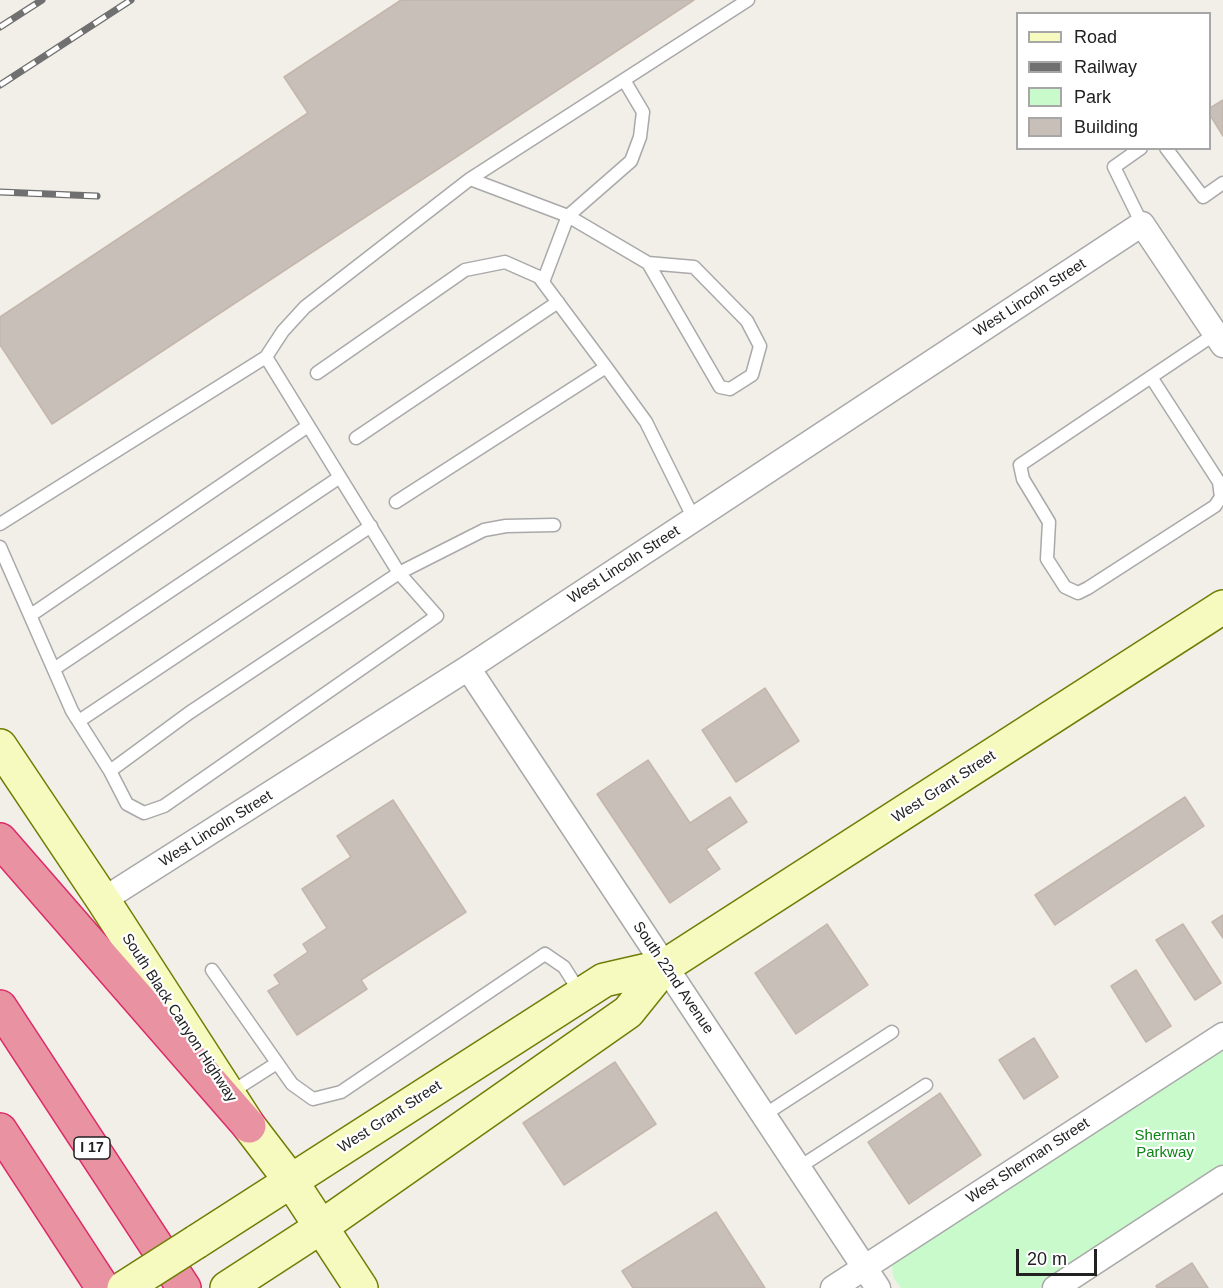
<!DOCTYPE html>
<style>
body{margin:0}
#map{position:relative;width:1223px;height:1288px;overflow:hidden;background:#f2efe9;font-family:Arial,sans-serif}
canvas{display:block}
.legend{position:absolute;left:1016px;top:12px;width:195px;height:138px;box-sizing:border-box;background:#fff;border:2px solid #a7a7a7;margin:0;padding:8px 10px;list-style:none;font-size:18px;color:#222}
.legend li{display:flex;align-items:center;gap:12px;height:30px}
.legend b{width:30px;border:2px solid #a7a7a7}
.scale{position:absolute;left:1016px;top:1249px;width:81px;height:27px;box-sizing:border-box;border:3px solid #222;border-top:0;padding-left:8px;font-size:18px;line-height:21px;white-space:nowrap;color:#222;-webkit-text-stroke:4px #fff;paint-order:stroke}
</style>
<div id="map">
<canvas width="1223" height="1288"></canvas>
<ul class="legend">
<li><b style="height:8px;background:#f7fabf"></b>Road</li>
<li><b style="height:8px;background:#707070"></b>Railway</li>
<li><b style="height:16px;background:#c8facc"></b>Park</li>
<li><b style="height:16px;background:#c7bfb8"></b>Building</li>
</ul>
<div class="scale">20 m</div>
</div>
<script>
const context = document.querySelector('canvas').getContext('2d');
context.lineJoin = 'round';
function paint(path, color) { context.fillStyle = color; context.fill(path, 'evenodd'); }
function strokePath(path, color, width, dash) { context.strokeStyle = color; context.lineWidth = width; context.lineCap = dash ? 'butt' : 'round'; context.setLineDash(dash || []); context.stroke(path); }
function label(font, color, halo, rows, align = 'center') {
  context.font = font + ' Arial,sans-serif'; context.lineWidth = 4.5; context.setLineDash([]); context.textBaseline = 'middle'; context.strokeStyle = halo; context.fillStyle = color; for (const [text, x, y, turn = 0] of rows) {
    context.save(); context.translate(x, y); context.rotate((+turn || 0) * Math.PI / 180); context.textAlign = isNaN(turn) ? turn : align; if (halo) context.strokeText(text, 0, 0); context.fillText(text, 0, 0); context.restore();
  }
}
const park = new Path2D(`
 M1223,1044v124l-184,120h-138l-8,-11 -1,-12 5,-7z`);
const building = new Path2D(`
 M401,0h293l-642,424 -52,-79v-28l308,-204 -24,-36z
 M1223,100v36l-13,-21v-7z
 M765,688l34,53 -63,41 -34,-52z
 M648,760l42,63 40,-26 17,25 -41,27 14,20 -50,34 -73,-109z
 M1185,797l19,29 -149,99 -20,-30z
 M393,800l73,112 -105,68 6,9 -70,46 -29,-44 12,-7 -6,-9 34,-23 -5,-8 24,-16 -25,-39 49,-32 -14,-21z
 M1223,915v23l-11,-16z
 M827,924l41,61 -72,49 -41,-61z
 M1183,924l38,59 -26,17 -39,-60z
 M1136,970l35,56 -25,16 -35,-56z
 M1034,1038l24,39 -34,22 -25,-39z
 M615,1062l41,62 -92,61 -41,-62z
 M940,1093l41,62 -72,49 -41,-62z
 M716,1212l49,76h-132l-11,-17z
 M1192,1263l16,25h-51l-1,-2z`);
const lane = new Path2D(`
 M624,80l19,32 -3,25 -9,24 -63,55 -98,-37 278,-179
 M1141,148l-27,19 28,57
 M1166,148l37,49 20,-14
 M543,282l25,-66 80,47 72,124 10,2 22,-14 8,-29 -13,-25 -53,-54 -46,-4
 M317,373l148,-103 40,-8 34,15 67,90 40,55 48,97
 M1151,377l68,105 2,15 -6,9 -127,82 -10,5 -13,-6 -18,-28 2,-37 -26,-43 -3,-14 195,-131
 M356,438l202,-136
 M396,502l210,-135
 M0,524l266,-167 17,-26 22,-24 165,-128
 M0,547l72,164 38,60 79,-58 210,-140 -133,-216
 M31,615l277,-189
 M54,669l286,-192
 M79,721l292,-195
 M110,771l17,33 17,9 20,-7 273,-190 -38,-43 85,-43 22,-4 48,-1
 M212,970l80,114 21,15 28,-7 204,-138 19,13 17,27
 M230,1093l47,-30
 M764,1115l128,-83
 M798,1168l128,-83`);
const street = new Path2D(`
 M468,668l410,620
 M103,900l365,-232 674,-444 81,121
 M833,1288l390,-253
 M1055,1288l168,-110`);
const secondary = new Path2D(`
 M0,746l103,154 146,226 42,55 70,107
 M196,1242l408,-262 61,-14
 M227,1288l94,-61 307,-215 37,-46 558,-359`);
const highway = new Path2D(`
 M0,840l249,286
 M0,1007l184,281
 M0,1130l103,158`);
const rail = new Path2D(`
 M0,27l42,-27
 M0,85l131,-85
 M0,192l97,4`);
const secondaryBridge = new Path2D(`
 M124,1288l72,-46`);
const shields = [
 [92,1148,36]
];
const shieldNames = [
 ["I 17",92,1148]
];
const streetNames = [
 ["West Lincoln Street",1030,298,-33],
 ["West Lincoln Street",624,565,-33],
 ["West Grant Street",944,787,-33],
 ["West Lincoln Street",216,829,-32],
 ["South 22nd Avenue",673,978,56],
 ["South Black Canyon Highway",179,1018,57],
 ["West Grant Street",390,1117,-33],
 ["West Sherman Street",1028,1161,-33]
];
const parkNames = [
 ["Sherman",1165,1136],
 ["Parkway",1165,1153]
];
paint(park, '#c8facc');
paint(building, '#c7bfb8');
strokePath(building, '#c4b6ab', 1.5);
strokePath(lane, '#a9a9a9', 15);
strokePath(street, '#a9a9a9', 27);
strokePath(secondary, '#707d05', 36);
strokePath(highway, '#dc2a67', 36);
strokePath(lane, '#fff', 12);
strokePath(street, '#fff', 24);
strokePath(secondary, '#f7fabf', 33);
strokePath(highway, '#e892a2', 33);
strokePath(rail, '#707070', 7);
strokePath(rail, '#fff', 4.5, [14]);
strokePath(secondaryBridge, '#707d05', 36, []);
strokePath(secondaryBridge, '#f7fabf', 33);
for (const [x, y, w] of shields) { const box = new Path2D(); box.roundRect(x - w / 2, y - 11, w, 22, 4.5); context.fillStyle = '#fff'; context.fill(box); strokePath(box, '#222', 1.5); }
label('bold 14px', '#222', null, shieldNames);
label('15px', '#222', '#fff', streetNames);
label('15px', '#0c8416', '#fff', parkNames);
</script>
